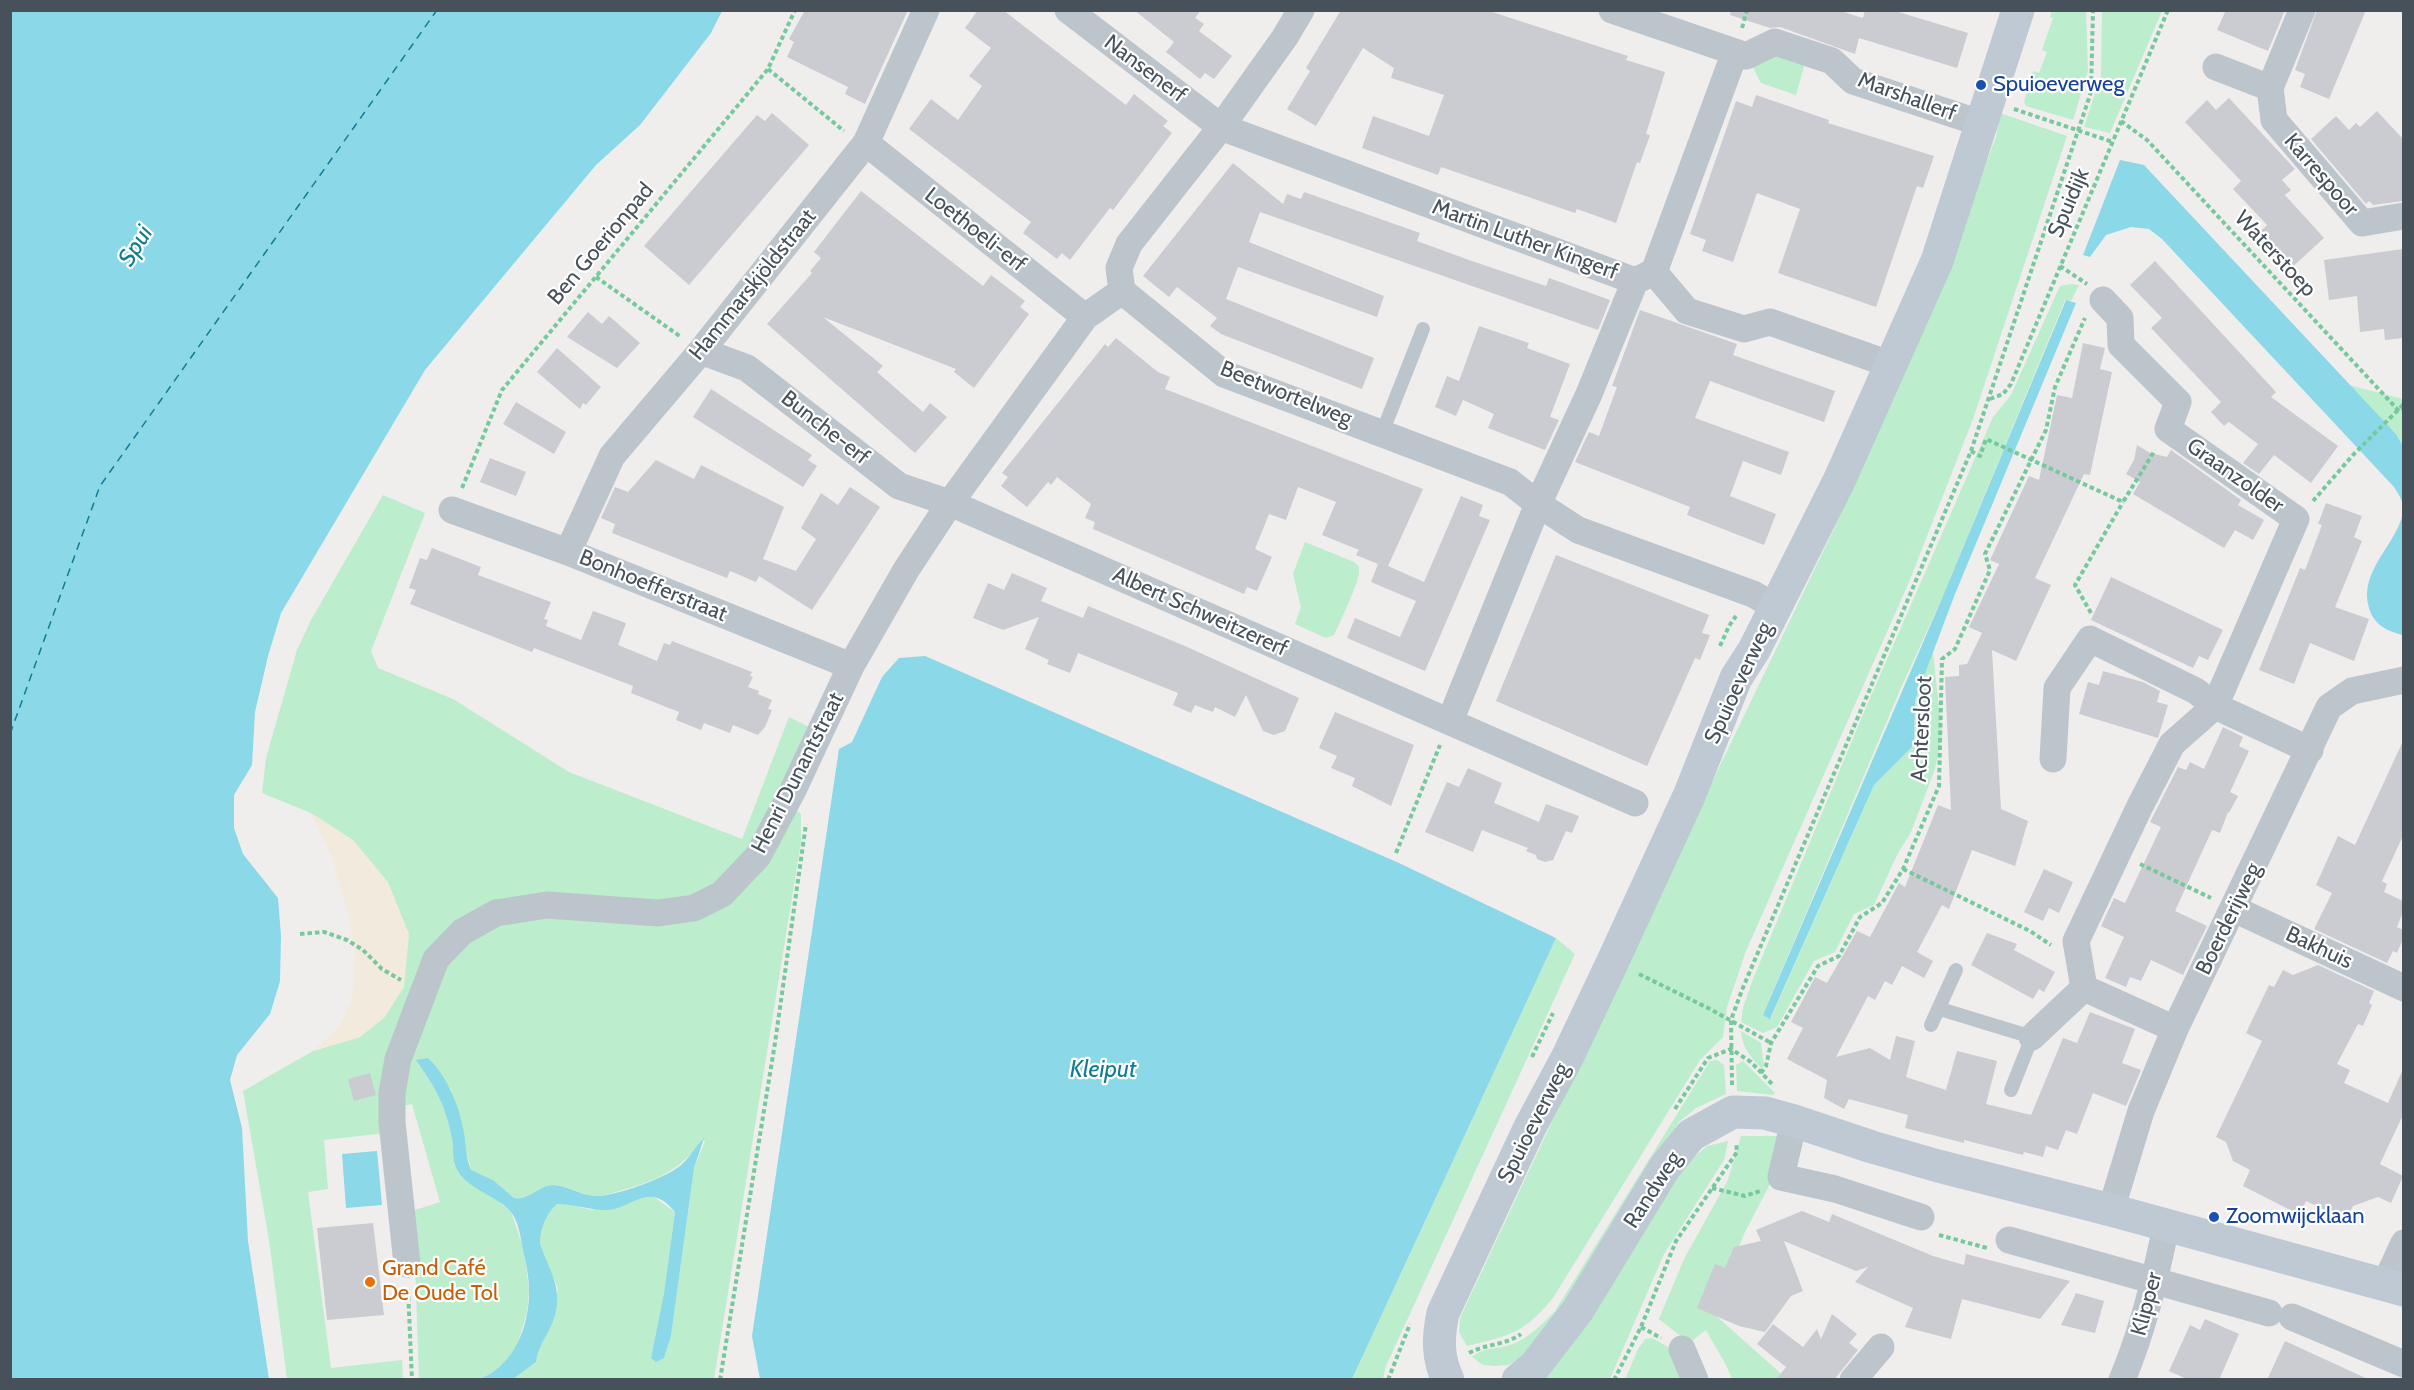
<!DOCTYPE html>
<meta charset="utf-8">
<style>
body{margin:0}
#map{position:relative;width:2414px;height:1390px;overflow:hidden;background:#f0eded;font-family:Cabin,sans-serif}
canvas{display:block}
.frame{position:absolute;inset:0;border:12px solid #46515a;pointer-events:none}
</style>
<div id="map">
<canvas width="2414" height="1390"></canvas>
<div class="frame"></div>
</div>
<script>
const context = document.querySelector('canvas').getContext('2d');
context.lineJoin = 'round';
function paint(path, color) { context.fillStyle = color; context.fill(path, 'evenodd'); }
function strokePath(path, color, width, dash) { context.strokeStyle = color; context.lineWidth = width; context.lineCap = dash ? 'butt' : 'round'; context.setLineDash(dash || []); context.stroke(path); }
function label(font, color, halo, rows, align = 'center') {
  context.font = font + ' Cabin,sans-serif'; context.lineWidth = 4.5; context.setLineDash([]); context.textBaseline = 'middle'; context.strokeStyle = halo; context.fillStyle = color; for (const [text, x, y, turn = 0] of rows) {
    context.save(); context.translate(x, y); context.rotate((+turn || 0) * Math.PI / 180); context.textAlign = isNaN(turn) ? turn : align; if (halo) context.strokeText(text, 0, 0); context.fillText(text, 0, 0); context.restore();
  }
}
const green = new Path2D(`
 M2052,11h34l2,60 -15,49 -47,-14 -2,-4 9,-31 6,2 8,-21 -5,-2 11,-32 -3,-1z
 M2102,11h60l-52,122 -26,-6 17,-52z
 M1772,47l35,9 -11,39 -35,-12 -12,-23z
 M2000,113l67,23 -94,283 -64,163 -163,369 -19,56 -4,30 -23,23 -147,238c-30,36 -42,37 -86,48l-8,-14 1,-14 226,-482 149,-309 99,-230 62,-160z
 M2070,284l9,1 -8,16 -6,-1 -122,296 -43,94 -137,325 8,3 103,-233 40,-40 1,-45 18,-48 9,83 -7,34 -24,63 -14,23 -23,50 -20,9 -19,38 -21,9 -37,66 -14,6 -22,-11 2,-14 10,-29 111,-267 129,-295 18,-22 49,-109z
 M2349,385l54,14v47l-7,-12z
 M383,495l42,18 -54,138 7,17 75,31 116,73 173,67 47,-122 22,11 -71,140 -50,33 -231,24 -73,208 -62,7 4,49 -20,3 23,176 71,-8 1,19h-116l-18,-139 -26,-149 70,-40 47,-14 -6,-196 -43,-28 -49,-20 4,-35 31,-108 14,-30z
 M1305,542l49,20c3,3 5,3 5,8 2,9 -20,54 -25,65l-8,3 -31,-14 6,-17 -8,-33z
 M796,810l5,4v28l-87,537h-201l23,-17 1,-14 7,-8 14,-51 -18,-45c0,-15 6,-30 17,-40h10l25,6 53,-14 9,1 21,15 -11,81 -13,65h13l7,-22 23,-168 11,-27 -3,-2c-19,30 -45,41 -79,51 -8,2 -18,6 -27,6 -15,-1 -29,-11 -44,-11 -14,1 -24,16 -38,13l-21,-18 -22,-10 -20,-80 -23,-32 -11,3c22,33 38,61 37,103l57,48 11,32 4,22 3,24 -2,23 -10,33 -13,19 -21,13 -64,1 -4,-116 -6,-51 31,-10 -28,-98 -13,3v-14l52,-145 71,-34 169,2z
 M1556,938l19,16 -189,412 -3,13h-31z
 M1741,1031l20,12 3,23 -2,3c-11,-12 -20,-21 -21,-38z
 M1717,1060l7,5 2,29 -30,14 -17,14 -105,170 -50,65 -16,8 -13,1 -12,-1 -11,-8c11,-10 28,-8 41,-13 16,-6 30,-21 42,-33l155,-250z
 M1743,1061l32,32 -2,2 -36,-4 -1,-26z
 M1741,1136h37l-8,48 -26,50 -31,79 74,66h-55l-6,-14 -20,-35 -17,13 -30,-24 25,-60 44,-79z
 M1728,1141l-4,19 -60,94 -54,125 -78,1 152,-214 23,-20z
 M1652,1338l21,12 15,30h-63l13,-31 7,-10z`);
const sand = new Path2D(`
 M311,813l43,28 34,41 21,52 -5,53 -20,31 -24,19 -47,14 26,-23 14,-33 2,-41 -7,-40 -16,-56z`);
const water = new Path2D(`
 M13,10l709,1 -11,22 -71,92 -44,40 -171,205 -144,243 -13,43 -13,56 -3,53 -18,30v33l9,26 35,44 3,38 -1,45 -10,33 -33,41 -7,25 12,48 6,113 21,138h-258l-1,-1366z
 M2120,160l24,5 252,269 7,12v189c-16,-4 -29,-10 -34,-27 -11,-37 27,-62 34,-95 2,-10 -4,-18 -9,-26l-232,-248 -13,-10 -18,-2 -25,8 -16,22 -7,-2z
 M2066,300l10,3 -121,291 -40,106 -1,45 -40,40 -104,234 -7,-4 180,-419z
 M925,656l474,207 157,75 -204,441h-592l-8,-43 87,-587 13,-7 30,-65 17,-19z
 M428,1058c20,19 31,48 36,75 2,12 2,26 7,37l22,10 21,18c14,3 24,-12 38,-13 15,0 29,11 45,11 19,0 68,-18 83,-30 10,-8 15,-20 24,-28l-10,30 -23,168 -7,22 -8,4 -5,-4 13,-65 11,-81c-27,-33 -42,-2 -70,-2 -16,0 -31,-6 -48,-6 -11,10 -17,25 -17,40 12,32 26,50 10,84 -6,13 -12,19 -14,34l-23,17h-34c35,-12 51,-54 50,-89 0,-13 -3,-27 -6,-40 -2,-12 -5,-31 -13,-39 -15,-17 -47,-23 -55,-46 -3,-8 -1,-19 -3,-27 -7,-34 -16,-49 -36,-78z
 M377,1151l5,54 -36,3 -4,-54z`);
const ferry = new Path2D(`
 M10,734l90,-248 337,-476`);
const building = new Path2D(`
 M805,10h103l-43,94 -20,-10 3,-7 -61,-30 7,-15 -5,-3z
 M978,10h25l123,95 8,-11 34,27 -5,5 9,7 -59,77 -3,-2 -40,52 -8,-7 -5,6 -34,-26 8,-11 -122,-93 22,-30 27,21 24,-34 -13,-10 22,-28 -26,-20z
 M1134,10h67l-6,8 9,6 -5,7 33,25 -18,23 -9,-6 -5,6 -34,-27 8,-10z
 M1341,10h145l142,46 -2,4 39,12 -19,62 4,1 -10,28 -3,-1 -21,61 -39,-14 -2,4 -134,-46 -3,8 -76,-27 11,-32 56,20 15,-41 -53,-17 3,-10 -31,-20 -47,78 -29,-17 23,-38 -4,-3z
 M1731,10h106l26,8 2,-8h27l76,23 -11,35 -98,-30 -4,16 -75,-27 -10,1 -40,-13z
 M2226,10h59l-17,41 -51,-21z
 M2317,10h49l-37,89 -29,-12 5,-13 -10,-4z
 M1756,95l73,25 -1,3 106,33 -11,32 -6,-2 -41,121 -98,-34 22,-64 -43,-16 -24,69 -31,-11 4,-11 -16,-6 46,-133 16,6z
 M2229,98l66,71 -13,11 9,10 -6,5 39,43 -37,34 -25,-27 5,-4 -8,-8 8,-8 -34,-36 8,-8 -56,-59 22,-22 9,10z
 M2377,111l26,28v62l-30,4 -4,-4 -3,3 -55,-65 25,-23 13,14 7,-7 4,4z
 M772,113l37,32 -120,140 -45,-39 113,-131 8,6z
 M1233,163l50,41 4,-10 14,5 3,-7 116,41 -3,8 52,19 77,26 3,-8 61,22 -12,30 -338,-118 -11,30 135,54 -7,21 -139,-50 -12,32 148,59 -12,31 -141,-55 -11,-8 7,-8 -40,-31 -8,10 -26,-21z
 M861,191l122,95 8,-11 34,26 -5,6 9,7 -55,74 -20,-16 2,-3 -133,-52 60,49 -6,6 46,40 7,-9 17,14 -32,36 -148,-129 45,-51 -2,-2 11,-13 -7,-6z
 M2403,249v89l-18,2 -1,-11 -24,3 -3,-36 -28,4 -5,-40z
 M2155,261l121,131 -5,5 67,49 -27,37 -37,-28 -15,19 -16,-11 15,-19 -29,-22 -5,4 -13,-14 10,-10 -70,-74 11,-10 -32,-33z
 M1640,310l97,34 -4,11 102,36 -11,31 -114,-41 -15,37 94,34 -8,23 -38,-14 -13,35 46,18 -12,31 -77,-30 3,-8 -115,-45 14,-30 10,4 18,-49 -5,-1z
 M588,312l14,12 7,-8 31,27 -23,25 -50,-31z
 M1479,326l50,17 -2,5 43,16 -20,53 9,3 -14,30 -57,-22 6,-14 -31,-14 -7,16 -21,-9 12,-31 12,5z
 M1116,338l42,34 12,5 -5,12 258,100 -35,77 36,16 37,-86 22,9 -4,11 11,4 -65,151 -78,-33 8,-20 45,19 16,-36 -45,-19 7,-18 -22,-9 3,-5 -37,-15 14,-33 -38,-15 -12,33 -17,-6 -14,35 17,8 -15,34 -10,-4 -3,7 -151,-65 2,-7 -10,-4 6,-14 -34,-27 -6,8 -3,-3 -21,25 -26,-21 7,-9 -6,-4 103,-129 3,3z
 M2083,343l22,5 -5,21 12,3 -22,103 -6,-1 -49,104 16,7 -35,76 -24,-11 9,159 27,12 -13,45 -43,-16 -23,59 -7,-4 -25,47 16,9 -9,17 -22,-12 -10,19 -7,-4 -10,19 -7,-4 -32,61 34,-9 20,12 6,-24 19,5 -9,36 40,13 11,-39 40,10 -11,43 45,11 32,-77 14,5 13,-31 45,17 -13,34 19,7 -15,36 -33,-13 -16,41 -11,-4 -8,20 -12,-4 -3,11 -19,-5 -1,3 -59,-15v3l-59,-15 3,-13 -59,-16 -5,10 -20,-11 3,-18 -40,-21 16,-31 -12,-6 24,-45 12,6 30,-52 13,6 29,-54 6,4 33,-82 13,5 -6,-133 14,-1v-11l8,-1 15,-31 -13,-6 30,-63 -9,-4 39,-84 10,4 18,-85 15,3z
 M557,348l44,39 -15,18 -3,-2 -3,6 -43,-37z
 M711,389l101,66 -4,5 9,6 -14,21 -110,-70z
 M516,402l50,30 -12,22 -51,-30z
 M2137,445l13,8 17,4 4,-7 70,50 -3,5 26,15 -11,20 -18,-10 -11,18 -91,-54 7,-12 -14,-8 8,-14z
 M490,458l36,14 -10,24 -36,-14z
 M656,460l38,19 7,-14 83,42 -21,52 33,12 20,-32 -15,-11 20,-35 17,12 12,-18 30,20 -68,103 -53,-34 -3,6 -26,-11 -3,7 -115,-45 3,-9 -14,-6 14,-31 13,5z
 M2326,503l36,13 -8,21 8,4 -27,66 34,12 -15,42 -44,-18 -16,41 -35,-14 41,-102 5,2 17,-45 -4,-1z
 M432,548l49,19 -3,8 73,27 -7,17 4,1 -2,6 35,14 12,-29 33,12 -8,22 39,16 7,-18 6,2 2,-4 80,31 -2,4 3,1 -5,10 11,4 -1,3 14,6 -4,9 4,1 -7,17 -7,8 -25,-10 -3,8 -26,-10 -3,7 -25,-10 3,-8 -48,-19 2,-7 -99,-38 -2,4 -122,-48 6,-14 -7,-2 11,-30 7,2z
 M1556,555l153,60 -7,18 8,2 -10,25 -5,-2 -48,108 -151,-65z
 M1012,573l35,15 -6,13 42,17 5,-12 97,40 114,52 -14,33 -11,4 -11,-4 -17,-36 -11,22 -20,-10 -2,5 -18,-7 -4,8 -18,-8 5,-12 -100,-40 -8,20 -23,-9 2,-4 -24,-11 14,-32 -36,13 -30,-12 15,-35 16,7z
 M2111,577l112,53 -15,30 -9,-4 -6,12 -102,-48z
 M2103,671l40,11 17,9 -3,11 11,3 -10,33 -79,-24 9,-32 11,3z
 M1335,712l79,33 -23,61 -39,-20 3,-8 -24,-10 6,-12 -18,-8z
 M2223,727l20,10 -4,9 10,5 -19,41 8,4 -9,17 -1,-1 -8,21 -8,-3 -37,81 32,15 -24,49 -32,-15 -10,21 -11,-4 -4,10 -21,-9 19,-41 -23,-11 13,-28 11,5 36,-76 -11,-5 28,-55 8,3 4,-8 14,7z
 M2403,741v95l-21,45 5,3 -3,8 19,9v11l-6,15 6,3v9l-6,14 -4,-2 -6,12 -73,-34 18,-36 -16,-8 22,-49 17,9z
 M1468,768l34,15 -8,20 45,19 7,-18 33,12 -7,17 -6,-2 -13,29 -8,2 -8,-3 -1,-4 -10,-4 2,-3 -46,-18 -9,22 -48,-20 22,-50 12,5z
 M2044,869l29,13 -14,31 -10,-5 -6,13 -19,-9z
 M1987,933l30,11 -3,6 41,22 -11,20 -5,-3 -6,10 -62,-34z
 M2318,965l56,26 -5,12 3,2 -9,21 -5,-2 -21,40 13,6 -6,13 44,20 15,-34v46l-23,49 23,12 -12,27 -13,-6 -25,9 -7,14 -40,-19 -6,14 -57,-29 7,-16 -17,-9 -7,-19 -10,-5 46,-96 -16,-8 23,-48 5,2 9,-17 10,5z
 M370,1073l6,22 -22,6 -6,-22z
 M1802,1211l27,11 3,-8 101,42 31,9 2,-11 104,27 -30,38 -78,-20 -11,40 -46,-12 8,-19 -58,-26 13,-15 -12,4 -72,-30 19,50 -12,5 -26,36 -26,-6 -42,-18 18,-44 10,4 9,-21 27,-6 -5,-11z
 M373,1223l11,92 -57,5 -10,-92z
 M2076,1293l28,8 -9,32 -34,-8z
 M1832,1314l25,20 -8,9 9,7 -24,30h-58l10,-13 -29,-23 16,-20 30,23 14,-18 4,10z
 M2205,1319l34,15 -20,46h-30l-20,-9 21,-46 10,5z
 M2285,1341l24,11 61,28h-103z`);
const path = new Path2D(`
 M1742,28l5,-18
 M768,69l76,62
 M2014,109l99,33
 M2121,121l26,19 252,271 5,-1
 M2060,266l27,18
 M596,277l85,60
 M1990,399l13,-5 8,-10 157,-374
 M1971,451l9,5 6,-17 137,63 32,-52
 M462,488l40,-98 266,-321 27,-59
 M2313,501l40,-46 51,-51
 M2091,613l-16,-28 48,-83
 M1720,646l9,-20 7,-10
 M1396,853l44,-108
 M2140,864l71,34
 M1903,869l127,62 21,14
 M300,934l24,-2 23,8 16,10 19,19 19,11
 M1639,974l71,35 61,34
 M1532,1057l21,-44
 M1761,1073l5,-7 5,-23 47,-77 21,-10 21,-39 22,-14 21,-34 36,-83 3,-127 13,-10 35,-79 -5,-16 61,-124 9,-43 30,-69
 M1732,1085l-1,-65 11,-30 229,-539 120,-359 2,-82
 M1675,1109l33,-51 23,-9 20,13 23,24
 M1712,1188l33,8 15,-5
 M1939,1235l48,13
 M408,1289l4,91
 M1641,1327l20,11
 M1469,1353c16,-9 37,-8 52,-19
 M720,1380l55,-337 31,-219
 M1388,1380l22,-56
 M1614,1380l27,-53 35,-86 61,-89 -1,-9`);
const lane = new Path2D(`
 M1382,433l41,-104
 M1940,1009l92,28 -21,53
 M1931,1025l25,-55`);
const street = new Path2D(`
 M1068,10l153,117 414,154 19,-9 81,-220 -123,-42
 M1301,10l-16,27 -64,90 -92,117 -10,24 3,23 102,83 286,108 28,22 40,26 175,64 21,12
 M2302,10l-32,78 4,32 88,103 42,-7
 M1735,52l11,4 29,-14 57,19 21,20 130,43
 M2216,67l54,21
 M866,143l219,174
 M1654,272l33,39 57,18 26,-7 122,43
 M701,351l46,17 152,118 51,17 685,300
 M452,510l116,42 283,114
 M568,552l44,-96 89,-105 165,-208 60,-133
 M1450,721l88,-217 51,-110 46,-113
 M2053,759l4,-71 33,-49 106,52 19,15 95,44
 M2234,909l170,79
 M2084,988l91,41
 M2032,1037l52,-49 -8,-47 64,-135 32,-62 43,-38 81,-187 -128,-90 10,-27 -57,-57 -1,-27 -17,-18
 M1794,1121l-13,56 54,12 86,28
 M2111,1210l30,-99 34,-82 154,-322 23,-16 52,-11
 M2009,1240l260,73
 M407,1264l-15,-142v-29l6,-34 38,-100 26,-27 34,-19 51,-8 111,8 36,-5 28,-14 36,-38 35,-66 58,-124 55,-96 44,-67 135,-186 37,-26
 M2385,1284l19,-41
 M2292,1317l112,47
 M1682,1349l13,31
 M1853,1380l28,-33
 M2122,1380c21,-50 33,-101 44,-153`);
const secondary = new Path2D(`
 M1448,1380c-11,-23 -10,-43 -5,-67l87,-186 37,-69 46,-97 76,-165 47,-118 18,-28 85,-169 98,-220 81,-251
 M1518,1380l17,-14 43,-56 87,-143 26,-32 42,-23 32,1 29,8 78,26 66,19 173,44 293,80`);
const markers = [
 [1981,85,6,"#1a4fb4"],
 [2214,1217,6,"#1a4fb4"],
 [370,1282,6,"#e8710a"]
];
const streetNames = [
 ["Nansenerf",1145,69,37],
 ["Marshallerf",1907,97,20],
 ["Karrespoor",2321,175,49],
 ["Spuidijk",2069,203,-67],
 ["Loethoeli-erf",975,230,38],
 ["Martin Luther Kingerf",1525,240,20],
 ["Ben Goerionpad",601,244,-50],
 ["Waterstoep",2275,254,47],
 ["Hammarskjöldstraat",753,285,-51],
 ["Beetwortelweg",1286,394,22],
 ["Bunche-erf",825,428,38],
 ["Graanzolder",2235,476,35],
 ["Bonhoefferstraat",653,586,22],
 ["Albert Schweitzererf",1200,612,24],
 ["Spuioeverweg",1739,683,-65],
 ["Achtersloot",1922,729,-87],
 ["Henri Dunantstraat",798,773,-63],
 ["Boerderijweg",2229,919,-64],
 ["Bakhuis",2319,948,25],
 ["Spuioeverweg",1534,1123,-63],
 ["Randweg",1653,1190,-57],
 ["Klipper",2147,1304,-75]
];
const transitNames = [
 ["Spuioeverweg",1993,85],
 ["Zoomwijcklaan",2226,1217]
];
const foodNames = [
 ["Grand Café",382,1269],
 ["De Oude Tol",382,1294]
];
const waterNames = [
 ["Spui",136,246,-58],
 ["Kleiput",1103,1070]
];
paint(green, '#bcedcd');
paint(sand, '#f1eadd');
paint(water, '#8ad8e8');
strokePath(ferry, '#117d94', 1.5, [8, 6]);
paint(building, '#caccd2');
strokePath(path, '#75c99d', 4, [4.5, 3]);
strokePath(lane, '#bcc5cc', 14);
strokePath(street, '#bcc5cc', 27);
strokePath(secondary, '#bec9d4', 33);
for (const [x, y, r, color] of markers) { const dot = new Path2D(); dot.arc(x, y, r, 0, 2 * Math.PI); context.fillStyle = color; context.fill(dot); strokePath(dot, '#fff', 2); }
label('22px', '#46515a', '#fff', streetNames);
label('22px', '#164399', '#fff', transitNames, 'left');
label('22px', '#c56008', '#fff', foodNames, 'left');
label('italic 24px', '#117d94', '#fff', waterNames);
</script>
